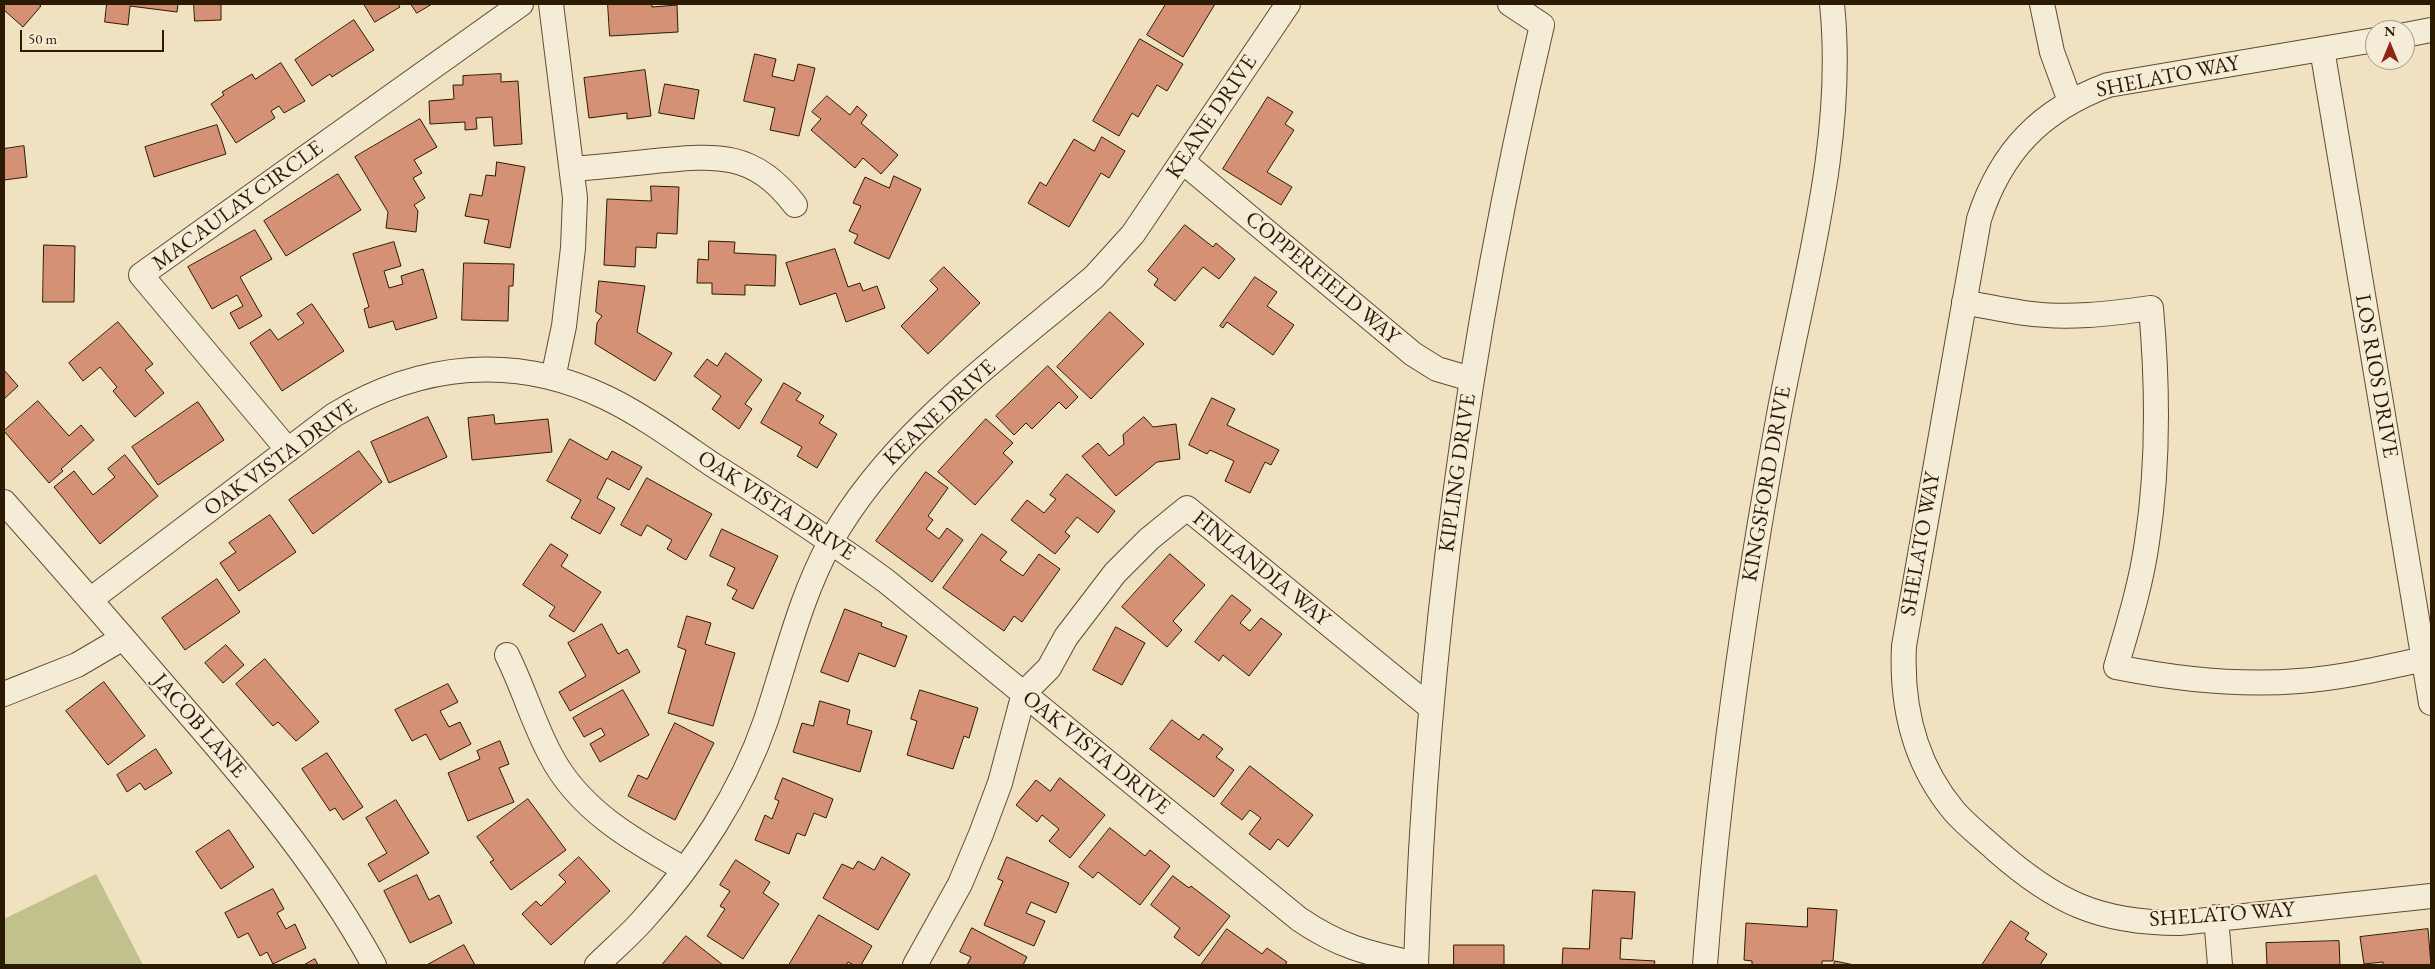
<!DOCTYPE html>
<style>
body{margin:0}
#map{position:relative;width:2435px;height:969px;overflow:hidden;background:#f0e1c1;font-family:"EB Garamond",serif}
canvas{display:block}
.frame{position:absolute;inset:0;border:5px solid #2d1a02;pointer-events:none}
.north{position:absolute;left:2365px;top:20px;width:50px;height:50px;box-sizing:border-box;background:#f5ecd7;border:1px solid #a59882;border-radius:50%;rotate:0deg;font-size:14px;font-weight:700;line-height:20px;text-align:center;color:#2d1a02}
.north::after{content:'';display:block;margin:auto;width:18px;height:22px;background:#8f2418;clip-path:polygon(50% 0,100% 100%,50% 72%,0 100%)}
.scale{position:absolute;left:20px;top:30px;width:144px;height:22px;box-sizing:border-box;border:2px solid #2d1a02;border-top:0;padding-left:6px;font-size:15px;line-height:18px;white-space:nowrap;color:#2d1a02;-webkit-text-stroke:4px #f5ecd7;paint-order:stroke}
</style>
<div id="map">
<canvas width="2435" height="969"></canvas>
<div class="frame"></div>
<div class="north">N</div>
<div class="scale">50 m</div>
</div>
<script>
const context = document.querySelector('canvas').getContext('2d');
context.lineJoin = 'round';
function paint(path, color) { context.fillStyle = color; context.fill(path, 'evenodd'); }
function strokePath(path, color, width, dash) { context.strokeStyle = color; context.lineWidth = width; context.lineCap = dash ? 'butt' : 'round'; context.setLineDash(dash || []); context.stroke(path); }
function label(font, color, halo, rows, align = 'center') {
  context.font = font + ' "EB Garamond",serif'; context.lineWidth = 4; context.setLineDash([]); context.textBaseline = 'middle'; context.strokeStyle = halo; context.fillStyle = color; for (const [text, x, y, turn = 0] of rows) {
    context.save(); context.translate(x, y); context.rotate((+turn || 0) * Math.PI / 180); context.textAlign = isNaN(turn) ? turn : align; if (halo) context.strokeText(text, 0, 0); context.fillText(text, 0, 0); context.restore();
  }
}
const green = new Path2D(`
 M96,874l47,91h-139v-46z`);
const building = new Path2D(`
 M4,4h34l3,2 -18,21 -19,-17z
 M107,4h71l-1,8 -47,-6 -2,19 -23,-3z
 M194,4h27v16l-26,1z
 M364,4h34l2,3 -25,15z
 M411,4h21l-15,9z
 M608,4h44v3l25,-2 1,27 -68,4z
 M1166,4h49l-32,53 -36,-22z
 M354,20l20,30 -42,27 -2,-3 -18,12 -17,-26z
 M1140,39l43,25 -16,27 -10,-6 -19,32 -6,-4 -13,23 -26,-15z
 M755,54l21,5 -4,17 22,5 4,-17 17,4 -16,68 -29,-6 5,-22 -31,-7z
 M281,63l24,38 -21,12 -5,-7 -8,5 4,7 -39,25 -25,-39 13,-9 -2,-3 30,-18 3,5z
 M645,70l6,46 -24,3v-6l-38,5 -5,-40z
 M501,74v8l17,-1 4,63 -28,2 -2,-29 -16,1 1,11 -12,1v-8l-35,2 -1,-23 25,-2 -1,-14h10v-9z
 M665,84l34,6 -5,29 -35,-6z
 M827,96l23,19 7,-9 10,9 -6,8 37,32 -17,19 -18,-16 -8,10 -44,-38 10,-11 -9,-7z
 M1268,97l25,15 -8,12 9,6 -27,42 25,15 -11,18 -58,-36z
 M420,119l17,28 -23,13 8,13 -9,5 12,20 -11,7 4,6 -2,21 -30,-4 2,-16 -33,-55z
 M217,125l9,29 -72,23 -9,-30z
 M1102,137l23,14 -16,27 -8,-5 -32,54 -41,-24 12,-21 6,4 28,-47 20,12z
 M24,146l3,31 -23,3v-31z
 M497,162l28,5 -15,81 -26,-5 5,-23 -24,-4 5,-22 12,2 4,-21 9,1z
 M338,174l23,36 -75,46 -22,-35z
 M894,176l27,13 -32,70 -35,-16 4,-8 -9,-4 12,-25 -8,-3 12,-26 24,11z
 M651,186l28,1 -2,47 -20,-1 -1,15 -20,-1 -1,20 -31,-2 3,-66 44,2z
 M1185,225l28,22 3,-4 19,16 -16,20 -16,-12 -28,34 -21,-16 4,-6 -10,-8z
 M255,230l17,29 -32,18 22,39 -23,13 -9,-16 13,-7 -6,-11 -25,14 -24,-42z
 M709,241l26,1 -1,11 42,2 -1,31 -30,-1v10l-33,-1v-11h-15l1,-24 10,1z
 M394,242l7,24 -17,5 5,17 14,-4 -2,-8 22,-7 14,49 -41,12 -3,-9 -24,7 -5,-19 5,-2 -16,-53z
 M44,245l31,1 -1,56h-31z
 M835,249l13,38 12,-4 3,8 14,-5 8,22 -39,14 -10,-29 -36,12 -14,-42z
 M464,263l50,1 -1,22h-4l-1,35 -46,-1z
 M944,267l36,36 -52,51 -27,-28 37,-37 -8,-8z
 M1255,277l22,15 -10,14 27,19 -21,30 -46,-33 -4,6 -3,-2z
 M599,281l46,5 -8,46 35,21 -17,28 -60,-37 2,-21 5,-7 -6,-4z
 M312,304l32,47 -62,40 -32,-48 20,-14 8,11 26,-17 -7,-9z
 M1110,312l34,32 -53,55 -34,-32z
 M118,322l35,42 -8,6 19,23 -29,24 -22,-26 4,-4 -17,-20 -17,14 -14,-18z
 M726,353l36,27 -17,24 7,5 -13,20 -27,-20 9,-13 -27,-20 13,-17 10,7z
 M1048,366l30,31 -12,12 -7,-7 -27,27 -6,-6 -12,12 -18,-19z
 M4,370l14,16 -14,13z
 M784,383l17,10 -5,7 28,16 -5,7 18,11 -20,34 -20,-12 5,-9 -41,-24z
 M1212,398l23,11 -8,16 52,25 -8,15 -6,-3 -15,31 -25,-12 9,-20 -24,-11 -3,4 -18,-9z
 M38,401l31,35 12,-11 13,15 -33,29 2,2 -14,12 -45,-52z
 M198,402l26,38 -66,45 -26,-38z
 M494,415l1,9 53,-5 4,33 -80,8 -4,-42z
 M428,417l19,40 -58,26 -18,-41z
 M1144,417l9,10 23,-3 4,35 -23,3 -41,34 -34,-40 16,-13 11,13 15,-12 -1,-9z
 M986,419l27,24 -10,10 10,9 -38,43 -37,-33z
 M570,439l37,21 5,-9 30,16 -13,23 -22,-12 -10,20 18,10 -15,26 -29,-16 10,-18 -34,-19z
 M359,451l23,31 -69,52 -24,-34z
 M125,455l33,41 -58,48 -46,-57 20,-16 19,24 22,-18 -7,-8z
 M926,472l22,16 -20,28 5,4 -7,9 13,10 8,-11 16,12 -31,42 -56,-41z
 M1067,474l48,37 -17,22 -21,-16 -12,15 5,4 -15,18 -44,-34 16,-20 17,13 12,-14 -6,-4z
 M647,478l65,36 -26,46 -19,-11 5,-9 -25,-15 -6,11 -20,-11z
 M270,515l26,37 -57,39 -19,-28 16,-11 -7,-9z
 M722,529l56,27 -25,53 -21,-10 5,-9 -10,-5 8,-17 -25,-12z
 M982,534l25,18 -7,8 23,16 16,-22 21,15 -38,53 -8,-6 -10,15 -61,-43z
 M551,544l17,11 -7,11 40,26 -27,40 -25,-16 6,-9 -32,-22z
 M1170,554l35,31 -32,36 9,9 -15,17 -45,-40z
 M217,579l23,33 -55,38 -23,-32z
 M1232,595l19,15 -11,13 10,8 11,-13 21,16 -33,42 -26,-21 -4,6 -24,-19z
 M845,609l37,14 -1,3 26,10 -12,31 -36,-14 -11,29 -27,-10z
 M687,616l24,7 -6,21 30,9 -22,73 -45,-13 18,-63 -8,-3z
 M602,624l16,30 9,-5 13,23 -70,39 -11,-19 27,-16 -18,-33z
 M1116,627l29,16 -23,42 -29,-15z
 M226,645l18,20 -21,18 -18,-20z
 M265,659l54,63 -23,19 -18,-19 -5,4 -37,-42z
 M104,682l41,54 -37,29 -42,-54z
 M448,684l10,18 -18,9 9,16 11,-5 11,22 -31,16 -14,-26 -14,7 -17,-31z
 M623,690l26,45 -49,27 -10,-18 15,-9 -4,-7 -17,9 -11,-19z
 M920,690l58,18 -9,30 -5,-2 -11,33 -46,-14 10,-34 -6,-2z
 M820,701l30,9 -3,14 25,7 -12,41 -67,-20 9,-29 11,3z
 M1172,720l27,20 4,-6 20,15 -7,8 18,13 -20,27 -64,-48z
 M675,723l39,20 -39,77 -47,-24 10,-21 9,4z
 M500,741l9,23 -10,4 15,34 -46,19 -20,-48 32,-14 -3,-8z
 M156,749l16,24 -27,17 -5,-7 -13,9 -10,-17z
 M327,753l36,54 -20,13 -8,-12 -5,3 -28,-42z
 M1250,766l63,49 -25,32 -10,-8 -8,11 -21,-16 12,-16 -11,-8 -8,10 -21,-16z
 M783,778l50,21 -7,19 -12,-5 -9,23 -8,-3 -8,21 -34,-14 10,-25 7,4 7,-18 -4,-2z
 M1060,778l45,37 -35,43 -21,-17 10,-12 -17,-14 -5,7 -21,-17 20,-25 14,11z
 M528,799l38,51 -55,40 -21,-28 4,-2 -17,-23z
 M396,800l33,53 -50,29 -11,-18 19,-11 -21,-35z
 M1110,828l35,28 5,-6 20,16 -30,39 -42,-33 -5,6 -14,-11z
 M229,830l25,37 -33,22 -25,-37z
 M579,857l31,34 -59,54 -29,-31 14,-13 5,5 25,-24 -7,-7z
 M882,857l28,17 -32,56 -55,-32 19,-34 11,5 5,-8 16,9z
 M1007,857l62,26 -13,30 -25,-11 -5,11 19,8 -11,25 -50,-21 19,-44 -5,-2z
 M736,860l34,22 -7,11 16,11 -36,55 -36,-23 18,-27 -5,-3 10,-15 -10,-6z
 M417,875l12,25 10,-5 13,28 -42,20 -26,-52z
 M1173,876l16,12 2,-2 39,30 -31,40 -25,-19 6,-9 -29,-23z
 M273,889l11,20 -7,4 9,16 9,-5 11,24 -33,16 -6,-12 -7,4 -12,-23 -10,5 -13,-25z
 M1593,890l42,2 -3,47 -11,-1 -1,21 35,2 -1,4h-92l1,-17 26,1z
 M1808,908l29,2 -4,51h-11v4h-70v-4l-8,-1 2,-37 61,4z
 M819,915l53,31 -11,19h-7l-6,-3 -2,3h-57z
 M2011,921l18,12 -4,6 22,15 -7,11h-58z
 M972,928l55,29 -4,8h-56l4,-8 -11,-5z
 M1227,929l35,25 5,-6 20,14 -2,3h-84z
 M2428,929l3,36h-48v-3l-19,2 -4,-27z
 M686,936l37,29h-61z
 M2339,941l1,24h-73l-1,-22z
 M464,945l11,20h-48z
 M1454,945h50v20h-50z
 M315,959l3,6h-14z
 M1835,961l19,4h-20z`);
const minor = new Path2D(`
 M551,4l24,194 -2,50 -9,78 -11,52
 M2042,4l10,48 18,49
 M2405,35l26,-5
 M2375,40l-267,45c-67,25 -107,66 -129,134l-75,427c-3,61 10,117 50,165 12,14 28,26 42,39 59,52 103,73 183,73l252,-27
 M2322,49l109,654
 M1182,161l231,193 24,15 34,10
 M572,169c27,-2 55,-5 83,-8 61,-6 99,-10 140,44
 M1964,302c20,4 40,8 60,11 43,6 85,1 127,-5 7,79 8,156 -4,234 -6,43 -19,84 -31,125 60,12 122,19 183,14 42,-3 84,-13 125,-22
 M288,450l-147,-175 380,-271
 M4,502c55,62 110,125 164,188 76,87 151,174 206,275
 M90,600l244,-185c86,-52 181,-62 273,-17 37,18 72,44 106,67 59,37 117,75 173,116l413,338c41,28 68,34 117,45
 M507,655c16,32 26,67 43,99 28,55 82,86 134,115
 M4,694l73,-29 46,-27
 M2216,917l4,48
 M597,965c15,-15 32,-29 46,-45 52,-57 98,-127 123,-200 20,-60 34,-123 65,-179 61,-108 170,-185 263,-264l39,-43 155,-230
 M915,965l45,-81 21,-50 19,-51 24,-90 25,-25 17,-31 49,-64 34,-34 38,-31 243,199
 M1416,965c10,-319 53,-630 126,-940l-32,-21
 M1705,965c14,-187 41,-372 75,-556 25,-133 66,-269 52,-405`);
const streetNames = [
 ["SHELATO WAY",2168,77,-11],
 ["KEANE DRIVE",1212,117,-56],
 ["MACAULAY CIRCLE",238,206,-36],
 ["COPPERFIELD WAY",1322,278,40],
 ["LOS RIOS DRIVE",2376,376,80],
 ["KEANE DRIVE",940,413,-43],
 ["OAK VISTA DRIVE",281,458,-36],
 ["KIPLING DRIVE",1458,473,-82],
 ["KINGSFORD DRIVE",1767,484,-80],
 ["OAK VISTA DRIVE",776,506,33],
 ["SHELATO WAY",1921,544,-80],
 ["FINLANDIA WAY",1261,569,39],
 ["JACOB LANE",199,726,49],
 ["OAK VISTA DRIVE",1096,753,39],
 ["SHELATO WAY",2222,915,-4]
];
paint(green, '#c1c18d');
paint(building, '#d59175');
strokePath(building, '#2d1a02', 1);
strokePath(minor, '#5e4c32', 26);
strokePath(minor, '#f5ecd7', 24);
label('22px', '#2d1a02', '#f5ecd7', streetNames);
</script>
